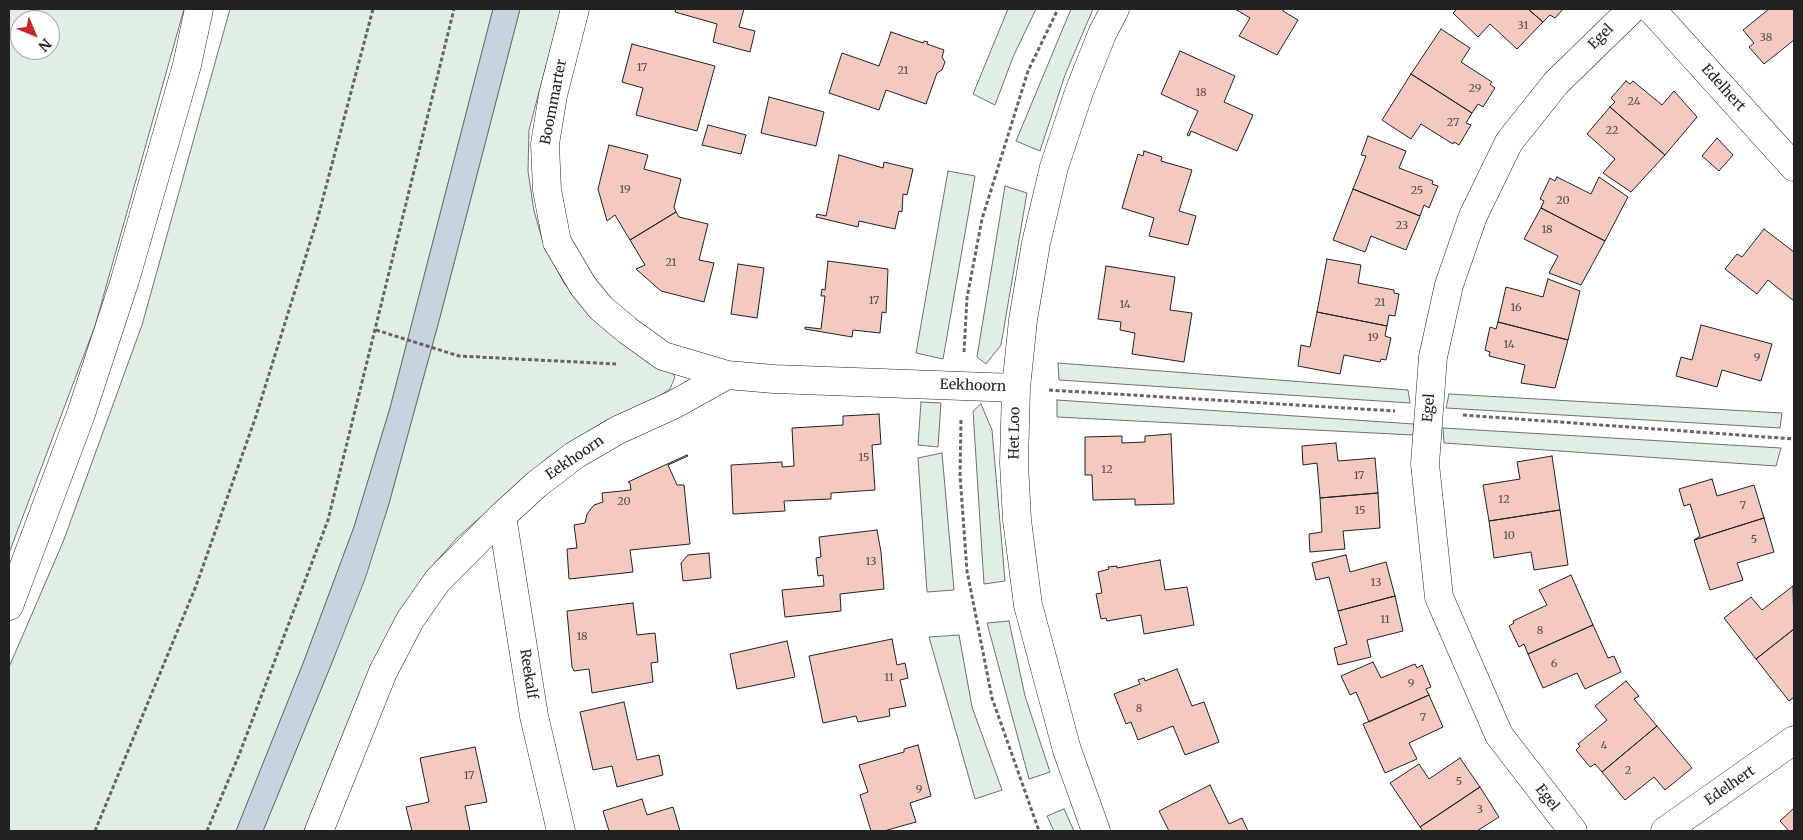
<!DOCTYPE html>
<html>
<head>
<meta charset="utf-8">
<style>
	body { margin:0 }
	#map { position:relative; width:1803px; height:840px; overflow:hidden; background:#fff; font-family:Merriweather,serif }
	canvas { display:block }
	.frame { position:absolute; inset:0; border:10px solid #222; pointer-events:none }
	.north { position:absolute; left:10px; top:10px; width:50px; height:50px; box-sizing:border-box; background:#fff; border:1px solid #a7a7a7; border-radius:50%; rotate:135deg; font-size:14px; font-weight:700; line-height:20px; text-align:center; color:#222 }
	.north::after { content:''; display:block; margin:auto; width:18px; height:22px; background:#c62828; clip-path:polygon(50% 0,100% 100%,50% 72%,0 100%) }
</style>
</head>
<body>
<div id="map">
<canvas width="1803" height="840"></canvas>
<div class="frame"></div>
<div class="north">N</div>
</div>
<script>
const c = document.querySelector('canvas').getContext('2d');
c.lineJoin = 'round';
function fill(path, color) { c.fillStyle = color; c.fill(path, 'evenodd'); }
const toPath = rows => new Path2D(rows.map(r => 'M' + r).join(''));
function trace(path, color, width, dash) { c.strokeStyle = color; c.lineWidth = width; c.lineCap = dash ? 'butt' : 'round'; c.setLineDash(dash || []); c.stroke(path); }
function write(font, color, halo, rows, align = 'center') {
  c.font = font + ' Merriweather,serif'; c.lineWidth = 4; c.setLineDash([]); c.textBaseline = 'middle'; c.strokeStyle = halo; c.fillStyle = color; for (const [text, x, y, turn = 0] of rows) {
    c.save(); c.translate(x, y); c.rotate((+turn || 0) * Math.PI / 180); c.textAlign = isNaN(turn) ? turn : align; if (halo) c.strokeText(text, 0, 0); c.fillText(text, 0, 0); c.restore();
  }
}
const green = toPath([
	[9,9,184,9,95,326,9,553,9,9],
	[20,20,50,20,50,50,20,50,20,20],
	[230,9,493,9,390,408,354,527,304,661,236,831,9,831,9,667,63,542,142,325,230,9],
	[520,9,561,9,529,130,528,171,534,211,543,242,564,283,593,317,671,371,675,377,670,389,658,397,605,421,547,458,457,538,426,573,398,616,359,694,304,831,263,831,333,660,388,507,440,317,520,9],
	[1008,9,1036,9,1013,57,995,105,973,94,1008,9],
	[1071,9,1093,9,1065,75,1040,151,1016,141,1071,9],
	[948,171,975,176,943,359,916,353,948,171],
	[1005,186,1027,193,1001,345,986,364,977,357,1005,186],
	[1058,363,1408,390,1410,403,1059,380,1058,363],
	[1449,394,1782,413,1780,428,1446,408,1449,394],
	[1057,400,1414,424,1413,435,1057,417,1057,400],
	[921,402,941,403,938,447,918,445,921,402],
	[981,404,992,430,1005,581,984,584,973,411,981,404],
	[1443,428,1781,448,1776,466,1444,443,1443,428],
	[942,453,954,590,927,592,918,458,942,453],
	[1009,621,1025,696,1050,772,1029,779,987,623,1009,621],
	[959,635,972,707,1002,790,975,799,929,637,959,635],
	[1064,809,1074,831,1054,831,1047,816,1064,809]
]);
const water = toPath([
	[493,9,520,9,440,317,388,507,365,579,333,660,263,831,236,831,304,661,354,527,390,408,493,9]
]);
const building = toPath([
	[676,9,744,9,739,27,755,31,750,52,713,42,717,24,675,12,676,9],
	[1235,9,1284,9,1283,11,1298,20,1277,55,1239,36,1250,18,1235,9],
	[1457,9,1528,9,1543,22,1517,49,1490,24,1478,37,1453,13,1457,9],
	[1528,9,1563,9,1555,18,1550,15,1543,22,1528,9],
	[1769,9,1794,9,1794,40,1764,64,1749,47,1754,43,1743,30,1769,9],
	[1441,29,1470,48,1461,62,1492,82,1490,84,1495,88,1483,107,1478,104,1472,113,1411,74,1441,29],
	[891,32,923,43,924,41,928,42,927,44,944,50,942,57,945,62,942,70,937,73,926,104,886,90,879,110,829,93,842,53,879,66,891,32],
	[632,44,715,66,697,131,636,115,643,88,622,82,632,44],
	[1180,51,1235,76,1224,102,1253,115,1237,151,1191,131,1189,136,1187,135,1198,111,1161,94,1180,51],
	[1411,74,1472,113,1466,123,1471,125,1459,145,1454,142,1453,144,1421,124,1411,139,1382,120,1411,74],
	[1626,81,1630,84,1633,81,1662,105,1674,91,1697,117,1665,155,1610,107,1615,102,1611,98,1626,81],
	[769,97,824,112,816,146,761,133,769,97],
	[1610,107,1665,155,1631,192,1603,173,1615,159,1587,134,1610,107],
	[708,125,746,135,741,154,702,145,708,125],
	[1368,136,1406,151,1399,168,1433,181,1432,184,1438,186,1429,208,1424,205,1420,216,1353,189,1366,156,1361,155,1368,136],
	[1717,138,1733,155,1719,171,1702,156,1717,138],
	[609,145,648,155,644,169,681,179,674,207,676,212,630,240,615,215,607,221,598,189,609,145],
	[1144,151,1162,157,1161,161,1192,170,1179,211,1196,216,1188,245,1149,236,1154,218,1122,208,1138,154,1143,156,1144,151],
	[839,155,883,168,884,162,913,169,907,195,903,194,902,212,899,211,895,229,859,221,858,227,816,217,817,214,826,216,839,155],
	[1557,177,1591,194,1599,177,1628,197,1605,241,1541,208,1544,201,1540,199,1550,178,1555,181,1557,177],
	[1353,189,1420,216,1406,250,1371,236,1365,252,1333,240,1353,189],
	[1541,208,1605,241,1581,285,1549,273,1558,256,1524,239,1541,208],
	[676,212,679,217,708,224,699,260,714,263,704,302,661,291,636,269,645,265,630,240,676,212],
	[1764,229,1794,252,1794,301,1768,280,1757,294,1725,269,1737,254,1742,257,1764,229],
	[1327,259,1361,265,1358,283,1394,290,1394,293,1399,294,1395,316,1389,315,1387,326,1317,312,1327,259],
	[828,261,888,269,886,313,882,312,880,333,853,330,852,337,805,329,805,327,821,329,825,296,821,296,822,289,825,290,828,261],
	[738,264,764,268,757,318,731,314,738,264],
	[1106,266,1175,277,1170,310,1192,313,1184,362,1132,354,1135,333,1120,330,1121,322,1098,319,1106,266],
	[1548,279,1580,291,1568,340,1498,322,1506,287,1543,297,1548,279],
	[1317,312,1387,326,1385,336,1391,338,1386,360,1381,359,1380,362,1344,355,1340,374,1298,366,1301,345,1310,347,1317,312],
	[1498,322,1568,340,1555,388,1521,383,1525,365,1489,356,1490,352,1485,350,1490,327,1496,329,1498,322],
	[1701,325,1772,344,1761,381,1722,370,1717,387,1676,376,1681,357,1692,360,1701,325],
	[879,414,881,444,872,445,875,490,831,493,831,499,784,501,785,511,733,514,731,465,782,462,782,467,794,466,792,428,843,425,843,416,879,414],
	[1171,434,1174,504,1135,505,1135,499,1093,500,1092,475,1085,475,1085,437,1122,436,1122,443,1145,442,1145,436,1171,434],
	[1336,443,1338,461,1375,458,1378,493,1320,498,1317,463,1303,465,1302,446,1336,443],
	[687,455,688,456,668,465,677,485,684,485,690,544,630,550,633,572,569,579,567,549,577,548,574,525,585,523,587,514,594,505,603,502,602,493,631,490,630,483,628,482,687,455],
	[1552,456,1560,510,1489,521,1483,485,1520,479,1517,462,1552,456],
	[1712,479,1717,496,1754,485,1764,518,1694,540,1700,536,1690,504,1684,506,1679,489,1712,479],
	[1378,493,1380,528,1343,531,1345,549,1310,552,1309,534,1322,532,1320,498,1378,493],
	[1560,510,1568,565,1534,570,1531,552,1494,558,1489,521,1560,510],
	[1764,518,1774,552,1737,563,1743,580,1710,590,1694,540,1764,518],
	[877,530,881,552,884,589,840,594,841,611,785,617,782,590,824,586,823,575,818,576,816,558,821,557,819,537,877,530],
	[709,553,711,578,683,581,681,563,688,555,709,553],
	[1346,555,1350,572,1386,562,1395,596,1338,611,1329,577,1316,580,1312,563,1346,555],
	[1160,560,1165,590,1187,587,1194,625,1144,634,1141,615,1107,621,1106,618,1101,619,1096,594,1102,593,1098,572,1109,569,1108,567,1117,566,1117,568,1160,560],
	[1571,575,1593,625,1528,654,1524,644,1519,647,1509,626,1514,623,1513,621,1547,605,1539,590,1571,575],
	[1793,586,1794,629,1756,659,1724,618,1751,597,1762,610,1793,586],
	[1395,596,1403,631,1367,640,1371,657,1338,665,1334,648,1347,644,1338,611,1395,596],
	[633,603,637,635,655,633,658,662,651,663,653,682,592,693,589,669,574,671,572,667,567,611,633,603],
	[1593,625,1608,658,1614,656,1621,672,1585,689,1577,673,1543,688,1528,654,1593,625],
	[1794,629,1794,697,1789,701,1756,659,1794,629],
	[892,639,897,665,905,663,908,678,900,680,906,706,889,709,890,716,858,722,856,716,823,723,809,656,892,639],
	[787,641,795,677,737,689,730,654,787,641],
	[1373,662,1381,678,1415,664,1417,668,1422,665,1431,687,1426,689,1429,695,1369,722,1356,692,1350,695,1341,676,1373,662],
	[1177,669,1192,706,1204,702,1219,742,1185,755,1173,726,1138,740,1131,722,1126,724,1114,694,1140,684,1138,680,1144,678,1145,681,1177,669],
	[1626,681,1639,696,1634,699,1657,726,1602,772,1595,764,1590,767,1576,750,1580,746,1578,744,1607,720,1595,706,1626,681],
	[1429,695,1443,727,1409,743,1417,759,1385,773,1363,724,1429,695],
	[624,702,637,760,659,755,663,775,617,787,612,766,593,770,580,712,624,702],
	[1657,726,1692,768,1665,790,1654,777,1625,800,1602,772,1657,726],
	[918,745,931,796,910,803,916,822,884,831,871,831,860,795,868,792,859,765,904,752,904,749,918,745],
	[475,747,487,802,465,806,470,831,412,831,406,807,429,802,420,758,475,747],
	[1460,758,1480,787,1420,827,1390,783,1419,764,1429,779,1460,758],
	[1210,785,1229,824,1242,818,1248,831,1169,831,1159,811,1210,785],
	[1480,787,1499,817,1477,831,1423,831,1420,827,1480,787],
	[642,799,647,815,673,807,680,831,609,831,603,811,642,799],
	[1794,808,1794,831,1789,831,1780,821,1794,808]
]);
const path = toPath([
	[376,330,459,356,616,364],
	[964,352,967,298,982,219,1028,71,1058,9],
	[1049,390,1395,411],
	[1463,415,1794,439],
	[961,420,960,475,967,571,992,698,1039,831],
	[95,831,196,586,256,416,318,217,373,9],
	[207,831,239,755,328,520,454,9]
]);
const street = toPath([
	[575,9,553,95,545,144,547,190,557,242,583,286,601,308,627,330,663,356,727,375],
	[1651,9,1794,167],
	[502,516,534,716,561,831],
	[319,831,383,672,410,620,438,580,502,516,537,484,575,455,618,430,673,405,727,375,774,379,1016,388],
	[1096,831,1067,750,1028,605,1017,520,1014,463,1016,388,1023,320,1036,243,1054,167,1079,92,1102,34,1115,9],
	[1573,831,1499,735,1439,597,1425,464,1433,357,1449,285,1473,216,1509,142,1556,83,1632,9],
	[1665,831,1794,740]
]);
const highway = toPath([
	[9,606,81,414,125,280,187,65,199,9]
]);
const numberNames = [
	["31",1523,26],
	["38",1766,38],
	["17",642,68],
	["21",903,71],
	["29",1475,89],
	["18",1201,93],
	["24",1634,102],
	["27",1453,123],
	["22",1612,131],
	["19",625,190],
	["25",1417,191],
	["20",1563,201],
	["23",1402,226],
	["18",1547,230],
	["21",671,263],
	["17",874,301],
	["21",1380,303],
	["14",1125,305],
	["16",1516,308],
	["19",1373,338],
	["14",1509,345],
	["9",1757,358],
	["15",864,458],
	["12",1107,470],
	["17",1359,476],
	["12",1504,500],
	["20",624,502],
	["7",1743,506],
	["15",1360,511],
	["10",1509,536],
	["5",1754,540],
	["13",871,562],
	["13",1376,583],
	["11",1385,620],
	["8",1540,631],
	["18",582,637],
	["6",1554,664],
	["11",889,678],
	["9",1411,684],
	["8",1139,709],
	["7",1423,718],
	["4",1604,746],
	["2",1628,771],
	["17",469,776],
	["5",1459,782],
	["9",919,790],
	["3",1480,810]
];
const streetNames = [
	["Egel",1601,37,-45],
	["Edelhert",1723,88,48],
	["Boommarter",554,102,-79],
	["Eekhoorn",973,386,2],
	["Egel",1429,408,-86],
	["Het Loo",1015,433,-89],
	["Eekhoorn",575,458,-34],
	["Reekalf",528,674,81],
	["Edelhert",1730,786,-35],
	["Egel",1547,798,52]
];
fill(green, '#e0efe3');
trace(green, '#6f6f6f', 1);
fill(water, '#c7d3dd');
trace(water, '#6f6f6f', 1);
fill(building, '#f3c9c0');
trace(building, '#222', 1);
trace(street, '#222', 29);
trace(highway, '#222', 29);
trace(path, '#646464', 3, [4, 2.5]);
trace(street, '#fff', 28);
trace(highway, '#fff', 28);
write('11px', '#564c4a', null, numberNames);
write('14px', '#222', '#fff', streetNames);
</script>
</body>
</html>
